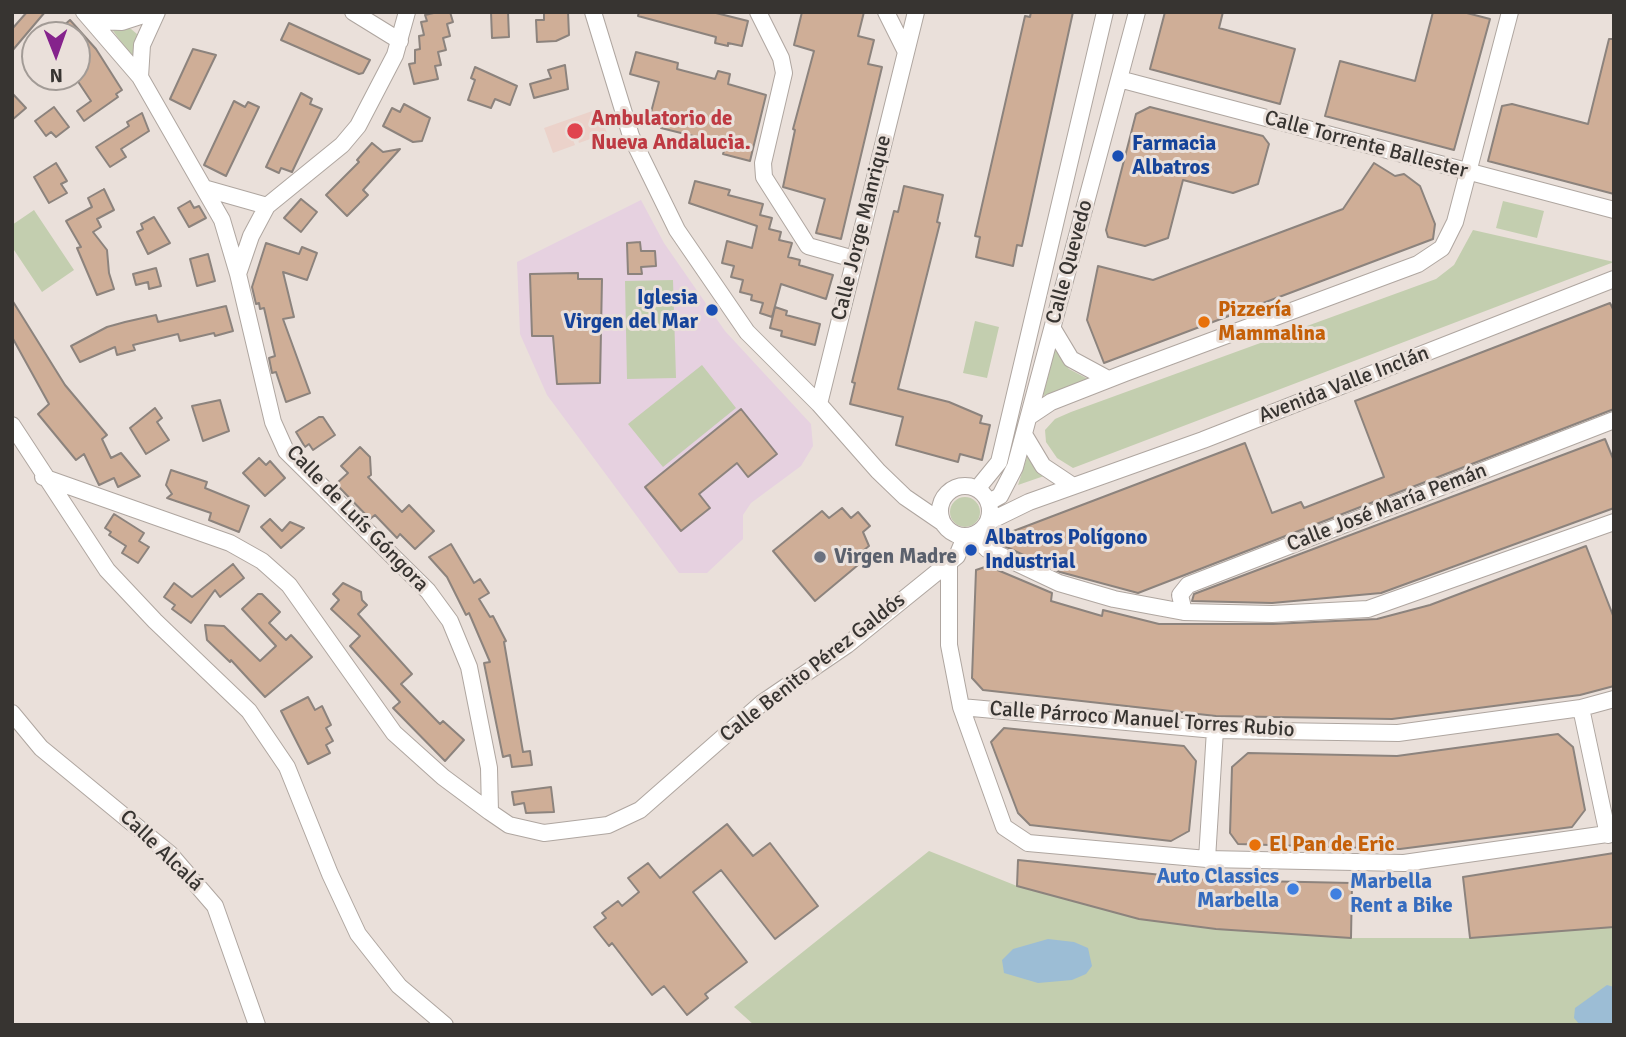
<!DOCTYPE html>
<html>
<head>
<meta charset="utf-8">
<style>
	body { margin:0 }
	#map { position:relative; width:1626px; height:1037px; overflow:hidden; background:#eae0da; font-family:Signika,sans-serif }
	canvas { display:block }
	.frame { position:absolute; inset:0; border:14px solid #373431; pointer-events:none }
	.north { position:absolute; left:21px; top:21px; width:70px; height:70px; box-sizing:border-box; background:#eae0da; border:2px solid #a29b96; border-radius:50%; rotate:179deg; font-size:19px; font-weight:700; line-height:28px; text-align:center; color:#373431 }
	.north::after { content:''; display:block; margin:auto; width:24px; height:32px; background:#85238c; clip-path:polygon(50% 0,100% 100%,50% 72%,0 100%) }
</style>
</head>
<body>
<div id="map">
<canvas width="1626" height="1037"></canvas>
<div class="frame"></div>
<div class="north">N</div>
</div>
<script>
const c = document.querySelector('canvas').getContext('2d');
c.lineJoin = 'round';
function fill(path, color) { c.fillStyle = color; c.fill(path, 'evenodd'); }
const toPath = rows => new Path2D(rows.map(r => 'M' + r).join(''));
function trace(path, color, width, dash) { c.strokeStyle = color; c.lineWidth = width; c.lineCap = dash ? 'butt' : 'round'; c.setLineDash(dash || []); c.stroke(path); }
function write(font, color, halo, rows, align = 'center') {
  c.font = font + ' Signika,sans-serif'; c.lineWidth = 6; c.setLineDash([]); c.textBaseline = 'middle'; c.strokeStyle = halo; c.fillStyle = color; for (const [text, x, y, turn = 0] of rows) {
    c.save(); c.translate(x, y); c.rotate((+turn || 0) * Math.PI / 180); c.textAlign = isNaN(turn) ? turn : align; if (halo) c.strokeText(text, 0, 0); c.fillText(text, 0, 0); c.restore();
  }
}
const education = toPath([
	[641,200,664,243,725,331,811,424,813,446,801,466,751,503,743,515,743,539,707,573,679,573,547,395,520,334,517,262]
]);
const medical = toPath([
	[598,109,607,133,579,143,576,133,571,135,575,145,553,153,544,128]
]);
const green = toPath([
	[111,28,131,29,137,34,135,61],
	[1503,201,1544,211,1537,238,1496,228],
	[34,210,74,270,42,292,12,247,12,225],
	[1473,230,1614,262,1073,468,1057,458,1046,442,1045,430,1055,419,1071,412,1436,279,1454,265],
	[673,280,676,378,627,379,625,281],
	[975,321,999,327,987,378,963,373],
	[1055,349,1069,369,1088,379,1043,396],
	[702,365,736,408,663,467,628,424],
	[1028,454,1044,476,1018,485],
	'950 512a15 15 0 1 1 30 0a15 15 0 1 1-30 0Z',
	[929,851,1017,886,1139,919,1216,929,1351,938,1470,938,1614,927,1614,1025,754,1025,734,1007]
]);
const water = toPath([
	[1048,939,1074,942,1088,948,1092,966,1086,974,1072,980,1038,983,1004,973,1002,960,1013,949],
	[1607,985,1614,987,1614,1025,1580,1025,1574,1018,1575,1008]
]);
const building = toPath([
	[27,12,45,12,12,51,12,29,27,12],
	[438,12,450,12,453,22,447,24,450,36,443,38,446,50,438,52,441,65,435,66,438,79,414,84,409,64,415,63,415,50,420,49,419,36,424,35,421,22,427,21,425,15,438,12],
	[491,12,508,12,509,37,492,38,491,12],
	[568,12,569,35,556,41,537,42,536,20,544,20,544,13,568,12],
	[639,12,712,12,748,21,742,46,728,43,728,46,715,43,716,37,638,16,639,12],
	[802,12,864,12,858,36,874,40,868,64,882,67,841,239,816,233,825,199,783,187,795,130,793,129,814,51,794,45,802,12],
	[1031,12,1073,12,1022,246,1017,245,1013,266,976,257,980,237,975,236,1025,16,1030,17,1031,12],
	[1165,12,1223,12,1219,28,1295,49,1280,104,1150,69,1165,12],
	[1433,12,1463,12,1490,19,1454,150,1325,116,1340,61,1415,81,1433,12],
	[70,20,96,49,122,90,116,94,118,97,84,121,77,111,91,101,77,80,77,35,53,35,70,20],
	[289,23,370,60,363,73,359,74,281,40,289,23],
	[1609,39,1614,39,1614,194,1488,161,1502,106,1512,104,1588,124,1609,39],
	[193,49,216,55,190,109,170,99,193,49],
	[636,52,678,63,677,69,715,79,718,71,730,74,728,84,766,95,750,161,723,154,724,151,712,145,713,141,661,128,663,123,649,120,659,82,630,74,636,52],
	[565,65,568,89,534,98,530,84,551,78,548,70,565,65],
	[475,67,517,86,510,105,495,99,491,108,468,100,475,80,471,78,475,67],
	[12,93,26,108,12,120,12,93],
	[301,93,312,99,310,104,322,109,292,172,281,168,279,173,266,167,301,93],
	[234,101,245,107,248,102,259,107,226,176,204,165,234,101],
	[404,104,430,118,422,141,413,142,383,126,392,108,400,112,404,104],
	[54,107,69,127,56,137,51,132,46,136,35,121,54,107],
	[1150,107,1263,136,1269,144,1258,184,1233,193,1183,180,1168,238,1145,246,1108,237,1106,230,1136,114,1150,107],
	[142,113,149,131,121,149,126,157,110,167,96,147,129,126,127,122,142,113],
	[372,143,383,152,400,149,363,190,368,195,347,216,326,195,359,162,357,160,372,143],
	[56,163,67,181,61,184,67,193,49,203,34,177,56,163],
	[1374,163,1395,176,1404,174,1420,186,1435,224,1433,239,1104,363,1087,320,1098,266,1153,280,1343,209,1374,163],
	[695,181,730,190,728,195,763,204,760,215,772,218,769,229,781,232,779,240,792,243,788,257,800,260,799,265,833,275,826,299,781,284,772,317,760,313,763,303,751,300,752,295,740,292,743,280,731,277,734,266,722,263,727,241,752,248,757,226,689,203,695,181],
	[904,186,943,195,937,222,940,223,898,389,949,402,982,416,980,423,990,425,982,460,960,454,958,462,896,445,903,417,850,404,855,383,852,382,894,211,898,212,904,186],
	[104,189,114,210,97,219,101,227,93,232,107,250,109,273,114,289,97,295,77,248,81,247,66,221,92,207,88,198,104,189],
	[301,199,317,212,301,232,284,218,301,199],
	[190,201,194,208,199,206,206,218,189,227,178,208,190,201],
	[154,217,170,243,148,254,137,232,143,229,141,224,154,217],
	[640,242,641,251,655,251,656,266,641,267,642,274,628,274,627,243,640,242],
	[266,243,299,254,302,247,317,253,307,280,283,272,294,317,283,319,310,393,286,402,276,372,272,373,269,358,275,356,264,308,260,309,259,303,256,304,252,287,266,243],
	[208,254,215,281,197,286,190,259,208,254],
	[156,268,161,286,149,289,148,282,136,285,133,274,156,268],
	[578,273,578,279,602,279,600,383,557,384,553,336,532,336,530,274,578,273],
	[12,300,65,385,107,435,102,439,111,458,121,453,140,476,118,487,114,478,99,485,84,454,76,460,38,414,49,404,12,337,12,300],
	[1610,303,1614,311,1614,409,1138,593,1060,572,1002,545,1003,535,1245,443,1272,513,1301,502,1304,508,1384,477,1355,401,1610,303],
	[226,306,233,331,215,336,214,333,180,341,178,334,133,345,135,350,117,355,115,347,80,362,71,346,107,327,125,322,156,315,158,322,226,306],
	[775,307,787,311,786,315,820,324,815,345,781,336,782,331,770,328,775,307],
	[220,400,229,431,203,441,192,406,220,400],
	[155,408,162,418,157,422,169,440,146,454,130,428,155,408],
	[741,409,777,454,748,477,737,463,699,494,710,508,681,531,645,487,741,409],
	[319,417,323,417,335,435,313,450,309,444,305,447,296,432,319,417],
	[1605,439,1614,461,1614,508,1381,593,1272,603,1192,601,1194,594,1605,439],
	[360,447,370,457,371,475,368,477,402,512,409,505,434,531,415,549,400,534,397,538,375,515,370,519,336,484,348,473,341,466,360,447],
	[259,458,266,465,270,461,285,478,265,496,243,473,259,458],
	[171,470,207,482,205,488,249,506,239,532,209,520,211,513,167,498,172,494,166,485,171,470],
	[842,508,851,518,858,512,870,526,863,532,869,546,859,554,864,560,815,601,773,551,822,511,829,518,842,508],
	[114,514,144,533,139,541,149,547,138,563,122,553,126,546,109,535,111,532,105,528,114,514],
	[270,519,282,531,290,522,304,528,281,548,261,527,270,519],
	[451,544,474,583,480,579,489,593,479,599,490,617,493,616,506,641,504,642,523,752,530,751,532,765,512,767,510,755,503,757,484,663,490,662,469,613,466,615,447,577,429,557,451,544],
	[1586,546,1614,618,1614,686,1580,695,1392,719,1216,716,983,690,972,678,976,570,988,566,1052,593,1051,601,1102,616,1103,610,1159,624,1273,624,1377,619,1430,605,1586,546],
	[233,564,244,578,220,597,215,590,191,623,172,609,175,605,164,597,174,583,192,597,233,564],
	[343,583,361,592,362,600,367,605,358,614,412,674,401,684,440,724,443,721,464,740,445,761,393,708,400,702,350,646,360,636,331,609,339,600,333,594,343,583],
	[258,594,262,594,280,612,269,623,286,640,291,635,312,657,265,697,231,660,230,662,207,640,205,625,224,626,260,661,276,646,242,609,258,594],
	[308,697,315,710,322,706,331,725,326,728,333,741,326,745,330,753,308,764,281,711,308,697],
	[1004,728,1184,746,1196,761,1189,831,1171,841,1030,825,1018,813,991,742,1004,728],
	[1558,734,1573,747,1585,810,1572,827,1400,849,1238,844,1230,833,1232,767,1248,753,1397,756,1558,734],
	[551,787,554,812,526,813,524,803,514,805,512,792,551,787],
	[727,824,753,856,770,843,818,906,775,939,721,870,693,892,747,962,705,994,708,998,687,1015,664,986,652,995,612,943,609,946,594,927,606,918,602,913,618,901,622,906,639,892,628,878,648,863,660,878,727,824],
	[1614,853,1614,927,1470,938,1463,877,1614,853],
	[1018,860,1210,880,1352,883,1351,938,1216,929,1139,919,1017,886,1018,860]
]);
const minor = toPath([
	[84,12,140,77,222,220,238,274,273,422,286,451,428,591,450,621,469,667,489,768,490,812],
	[353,12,400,41],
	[593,12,631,136,677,230,747,332,819,404,878,471,905,497,943,523],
	[758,12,781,58,784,73,763,163,764,177,808,246,854,259],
	[886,12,906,52],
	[95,21,122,22,153,12],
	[140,77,142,45,157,12],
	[1119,79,1614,210],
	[207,189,267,206],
	[238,274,251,236,267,206,342,145,358,126,395,55,407,12],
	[1053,329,1071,359,1108,379],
	[819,404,916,12],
	[1030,416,1051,402,1125,373,1418,264,1442,248,1455,222,1510,12],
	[12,425,107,570,155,621,249,711,287,767,330,874,358,934,399,986,445,1025],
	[1025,436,1043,466,1073,486],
	[43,477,230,543,262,561,289,585,394,733,443,777,490,812,509,825,544,833,608,825,640,810,762,703,847,645,957,556,965,537],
	'940 511a25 25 0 1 1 50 0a25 25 0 1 1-50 0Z',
	[977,489,999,462,1105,12],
	[989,502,1000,496,1015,467,1137,12],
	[988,522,1029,502,1203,440,1614,279],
	[973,535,987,549,1059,583,1114,599,1184,612,1272,614,1368,609,1614,522],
	[949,563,949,645,961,707,1004,827,1028,843,1207,859,1404,863,1614,833],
	[1184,612,1180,595,1188,585,1614,420],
	[961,707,1215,730,1398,733,1581,708,1614,699],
	[1581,708,1608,835],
	[12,713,41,748,170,854,215,906,257,1025],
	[1207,859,1215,730]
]);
const markers = [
	[575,131,9,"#e0444e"],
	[1118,156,7,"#1a4fb4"],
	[712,310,7,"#1a4fb4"],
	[1204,322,7,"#e8710a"],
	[971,550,7,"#1a4fb4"],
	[820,557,7,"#6b7280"],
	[1255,845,7,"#e8710a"],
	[1293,889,7,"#3f7fe0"],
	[1336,894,7,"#3f7fe0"]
];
const healthNames = [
	["Ambulatorio de",591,119],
	["Nueva Andalucia.",591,143]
];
const transitNames = [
	["Farmacia",1132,144],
	["Albatros",1132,168],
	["Iglesia",698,298,"right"],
	["Virgen del Mar",698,322,"right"],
	["Albatros Polígono",985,538],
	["Industrial",985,562]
];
const streetNames = [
	["Calle Torrente Ballester",1366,145,15],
	["Calle Jorge Manrique",862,228,-76],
	["Calle Quevedo",1070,262,-75],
	["Avenida Valle Inclán",1344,385,-21],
	["Calle José María Pemán",1387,508,-21],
	["Calle de Luís Góngora",357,519,46],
	["Calle Benito Pérez Galdós",813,668,-38],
	["Calle Párroco Manuel Torres Rubio",1142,720,4],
	["Calle Alcalá",161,851,44]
];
const foodNames = [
	["Pizzería",1218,310],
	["Mammalina",1218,334],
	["El Pan de Eric",1269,845]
];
const worshipNames = [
	["Virgen Madre",834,557]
];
const shopNames = [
	["Auto Classics",1279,877],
	["Marbella",1279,901],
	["Marbella",1350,882,"left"],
	["Rent a Bike",1350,906,"left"]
];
fill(education, '#e6d1e0');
fill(medical, '#ebd2ca');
fill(green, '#c3ceaf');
fill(water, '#9cbdd5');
fill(building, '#cfae97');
trace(building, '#8c837d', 2);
trace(minor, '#afa6a0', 18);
trace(minor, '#fff', 16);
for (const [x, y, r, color] of markers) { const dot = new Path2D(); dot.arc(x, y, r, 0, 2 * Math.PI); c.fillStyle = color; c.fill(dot); trace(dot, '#eae0da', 2.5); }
write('bold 21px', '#be3a42', '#eae0da', healthNames, 'left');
write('bold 21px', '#164399', '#eae0da', transitNames, 'left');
write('21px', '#373431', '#eae0da', streetNames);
write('bold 21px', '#c56008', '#eae0da', foodNames, 'left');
write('bold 21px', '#5b616d', '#eae0da', worshipNames, 'left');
write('bold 21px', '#366cbe', '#eae0da', shopNames, 'right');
</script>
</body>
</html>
